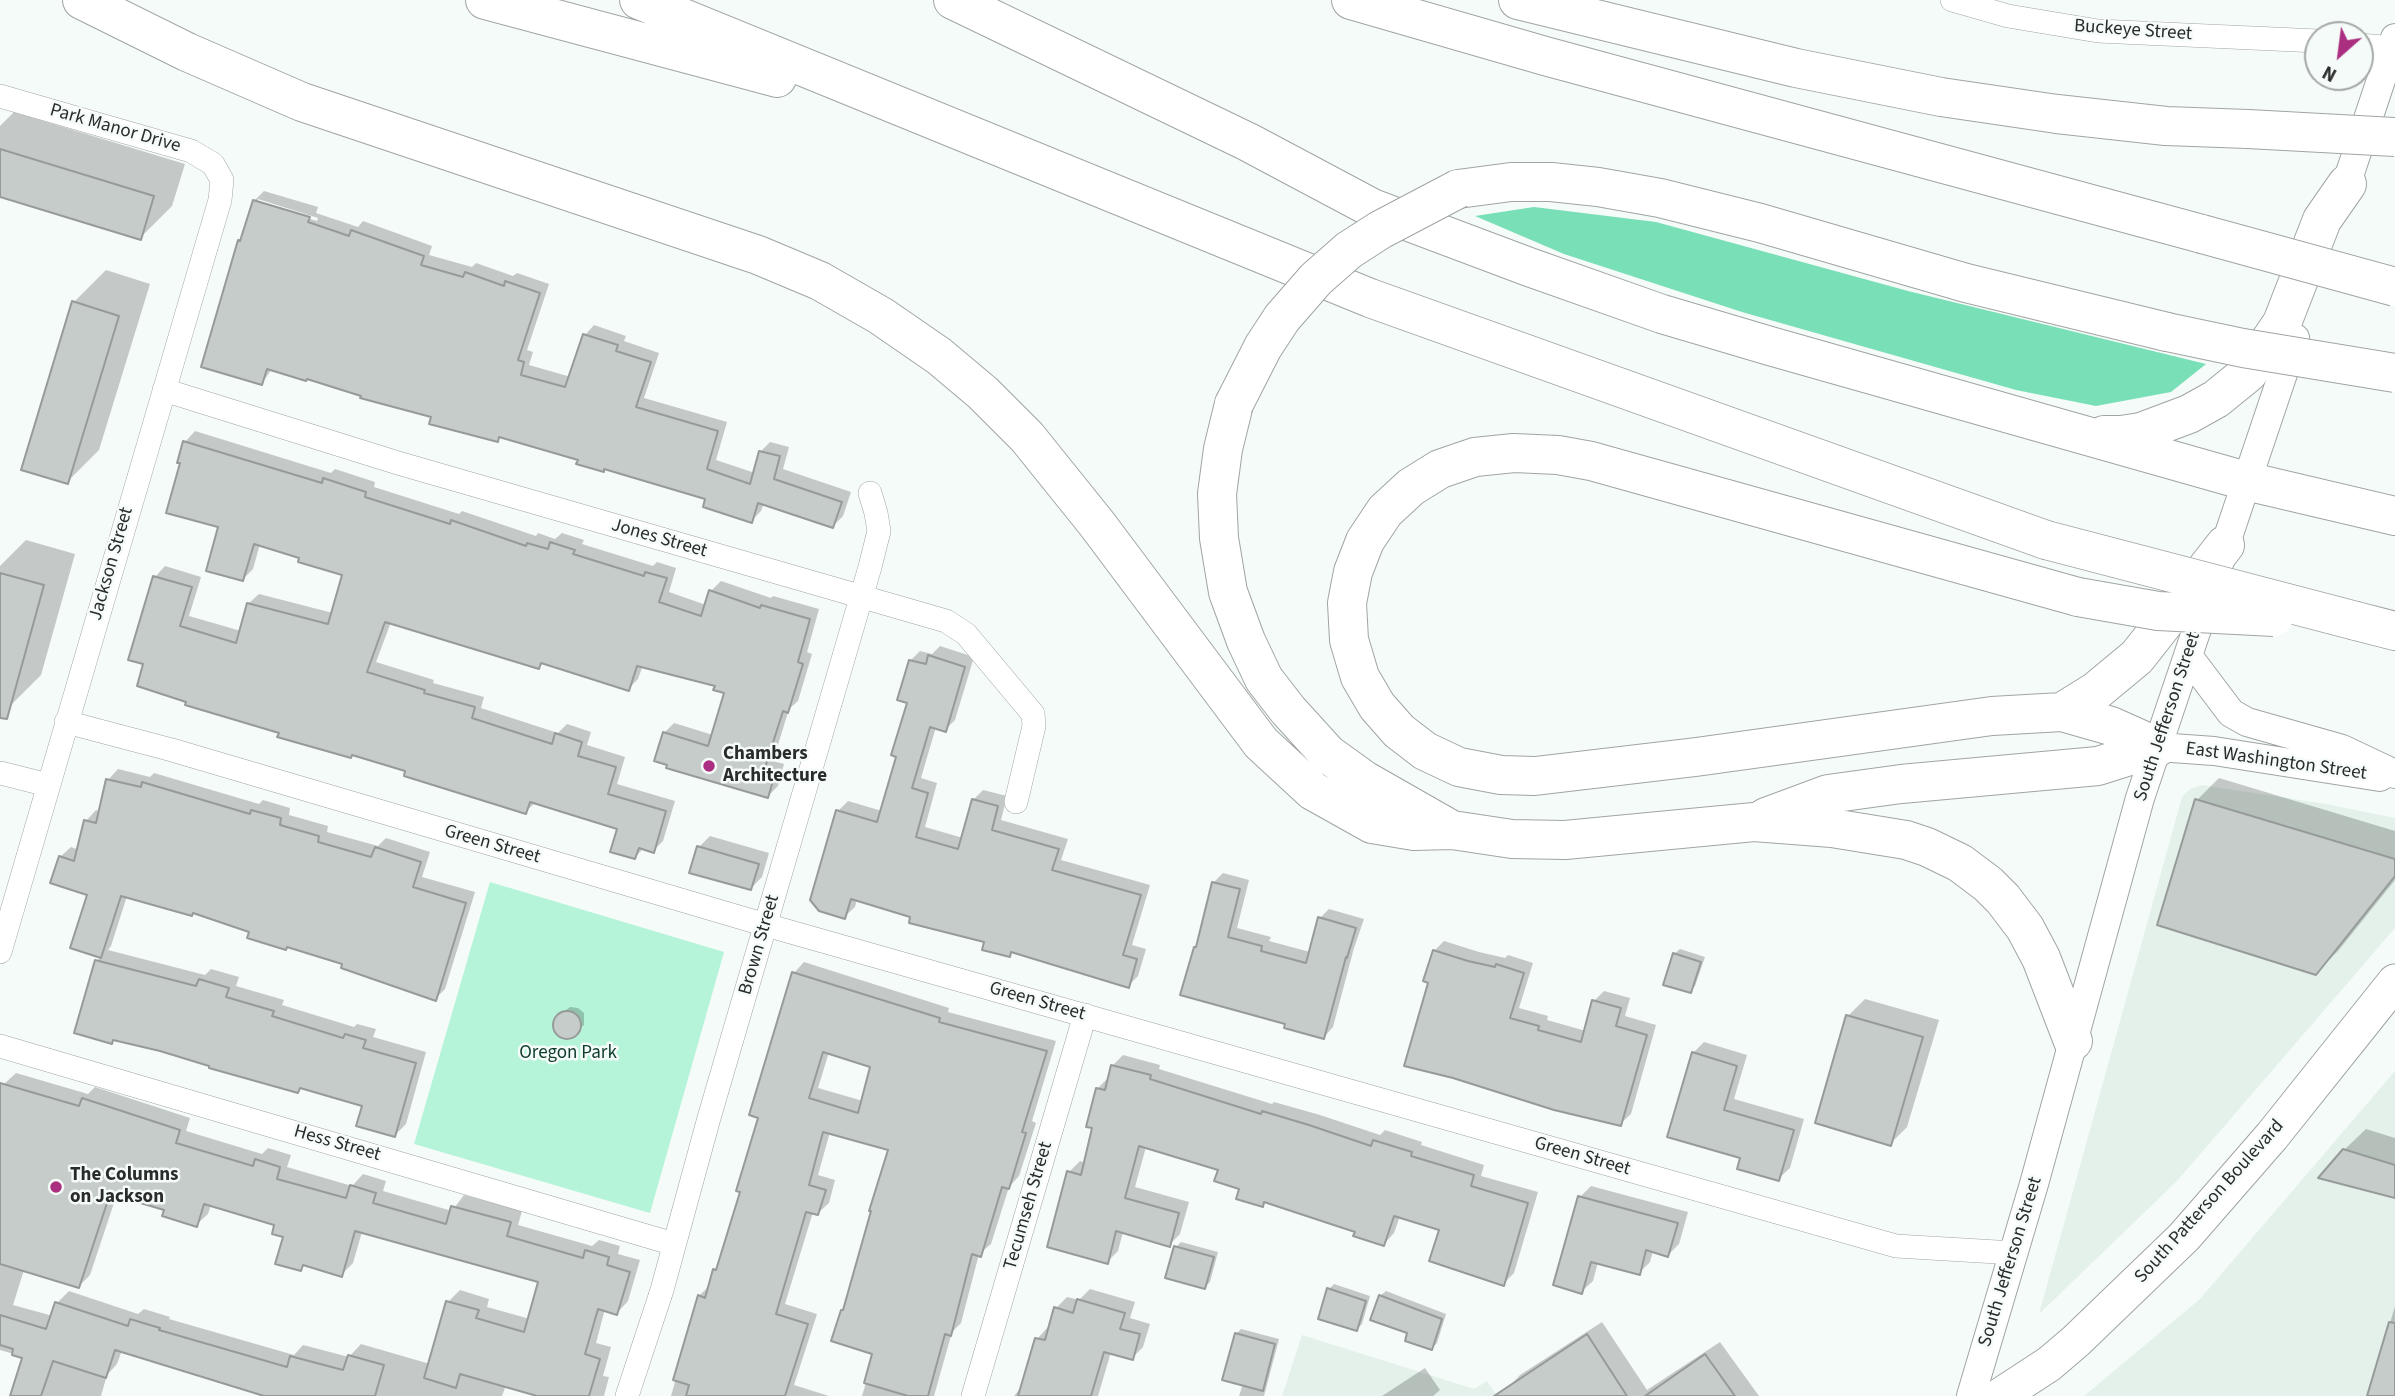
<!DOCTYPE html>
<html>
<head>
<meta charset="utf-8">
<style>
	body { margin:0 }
	#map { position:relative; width:2395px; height:1396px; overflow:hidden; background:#f5fbf8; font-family:"Source Sans 3",sans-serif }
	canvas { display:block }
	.north { position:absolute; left:2304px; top:21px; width:70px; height:70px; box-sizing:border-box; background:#f5fbf8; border:2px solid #a4a8a6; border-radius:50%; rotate:208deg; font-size:19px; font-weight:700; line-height:28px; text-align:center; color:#2a2c2b }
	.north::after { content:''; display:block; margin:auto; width:24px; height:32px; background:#ab2f80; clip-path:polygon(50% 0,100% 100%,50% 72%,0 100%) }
</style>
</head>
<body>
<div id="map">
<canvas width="2395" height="1396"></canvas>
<div class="north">N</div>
</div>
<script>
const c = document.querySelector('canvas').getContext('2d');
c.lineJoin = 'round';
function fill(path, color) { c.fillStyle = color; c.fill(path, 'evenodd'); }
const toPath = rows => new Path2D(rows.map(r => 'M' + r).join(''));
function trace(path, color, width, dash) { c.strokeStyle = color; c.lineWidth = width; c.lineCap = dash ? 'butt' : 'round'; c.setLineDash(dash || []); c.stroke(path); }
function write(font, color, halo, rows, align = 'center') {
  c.font = font + ' "Source Sans 3",sans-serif'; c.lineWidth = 5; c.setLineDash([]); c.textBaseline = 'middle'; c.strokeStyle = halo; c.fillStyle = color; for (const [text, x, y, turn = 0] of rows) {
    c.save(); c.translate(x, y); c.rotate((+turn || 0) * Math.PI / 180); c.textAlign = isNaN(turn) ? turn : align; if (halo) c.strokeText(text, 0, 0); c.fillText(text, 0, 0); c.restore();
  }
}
const built = toPath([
	[2202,785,2326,804,2395,818,2395,928,2177,1181,2039,1314,2182,797,2190,789],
	[2395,1071,2395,1396,2084,1396,2200,1299],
	[1302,1335,1474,1389,1487,1381,1497,1396,1282,1396]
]);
const green = toPath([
	[490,882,724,952,650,1213,414,1144]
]);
const forest = toPath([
	[1534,207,1656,222,1908,291,2206,364,2171,392,2096,406,2016,390,1742,312,1564,254,1475,216]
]);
const shadow = toPath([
	[14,112,185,164,172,206,140,238,0,195,0,126],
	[264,191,318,207,316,213,358,227,363,221,432,246,429,255,472,267,476,263,513,276,517,273,549,284,527,350,533,352,529,365,571,377,585,335,594,325,626,336,624,341,659,353,644,398,727,422,716,460,755,473,760,452,770,442,789,447,783,469,851,492,843,516,833,526,764,503,761,511,751,521,708,497,501,436,497,440,433,416,307,378,272,369,262,383,240,241,243,238,254,201],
	[258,199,318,218,317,221,258,203],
	[106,270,150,284,99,450,67,482,74,302],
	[195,431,331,473,335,469,375,482,374,487,459,514,462,511,536,536,538,533,555,539,562,533,584,540,582,544,653,566,657,562,676,568,669,592,706,605,711,591,721,581,771,598,773,596,819,609,807,652,812,654,798,701,789,709,773,761,784,764,778,786,768,796,664,733,674,723,713,735,726,692,717,684,643,665,638,679,628,689,544,662,539,667,391,622,376,662,434,680,433,683,484,697,481,708,558,733,567,724,591,732,587,745,625,757,617,784,675,801,663,841,653,851,644,848,635,857,619,828,536,802,525,812,407,770,281,732,188,700,145,663,155,577,165,566,201,577,189,616,241,631,248,604,259,594,333,613,344,574,301,557,260,544,253,569,243,579,220,526,182,462,185,442],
	[26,540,75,554,41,675,9,707,0,705,0,566],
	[940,646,974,657,955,720,945,730,936,727,921,778,937,783,925,827,963,838,973,800,983,790,1007,796,1001,820,1068,839,1061,860,1150,885,1132,945,1146,949,1138,976,1128,986,1013,951,1009,955,986,940,857,899,855,907,844,917,838,811,848,801,882,811,899,755,909,702,910,661,920,651,932,654],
	[118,769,150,777,154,773,259,804,263,800,290,808,289,815,328,826,327,832,378,846,386,838,430,852,422,877,475,892,445,989,435,999,345,963,251,931,194,912,192,914,127,896,111,946,108,950,205,975,211,969,239,977,236,986,284,1000,282,1005,354,1027,357,1024,376,1029,373,1037,426,1052,406,1124,395,1135,364,1105,303,1086,298,1091,160,1049,115,1039,112,1042,97,961,101,956,89,893,60,857,71,847,79,850,86,821,96,810,100,811,108,780],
	[2219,778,2395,831,2395,880,2338,951,2316,973,2197,800],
	[710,836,769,853,762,877,751,888,699,847],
	[1223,873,1249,880,1237,928,1271,937,1269,941,1310,952,1320,918,1329,909,1364,919,1354,948,1333,1027,1324,1037,1287,1023,1195,948,1199,944,1213,883],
	[1444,941,1479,952,1505,958,1508,955,1533,963,1519,1008,1548,1016,1547,1020,1586,1031,1594,1001,1604,991,1630,998,1625,1016,1656,1025,1631,1114,1620,1124,1430,982,1434,951],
	[1680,949,1705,957,1695,986,1690,991,1674,954],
	[804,962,949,1008,948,1012,1056,1041,1032,1121,1036,1123,1019,1176,1009,1187,991,1244,979,1254,961,1323,952,1332,934,1396,862,1396,875,1353,845,1308,890,1149,830,1132,818,1175,835,1180,829,1203,818,1213,813,1212,785,1304,817,1314,794,1385,829,1396,671,1396,699,1296,711,1284,715,1270,720,1265,742,1191,794,973],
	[829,1052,873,1066,863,1101,818,1088],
	[1865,999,1939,1020,1907,1127,1890,1144,1848,1016],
	[570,1007,578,1008,584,1013,584,1025,567,1038,560,1036,554,1025,557,1017],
	[1704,1042,1747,1055,1734,1099,1804,1119,1790,1168,1778,1179,1742,1157,1693,1053],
	[1123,1055,1160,1065,1159,1069,1272,1104,1274,1102,1320,1115,1380,1135,1385,1130,1422,1142,1421,1145,1484,1165,1481,1176,1538,1192,1514,1273,1503,1284,1441,1229,1400,1216,1394,1233,1384,1244,1357,1230,1267,1201,1262,1205,1220,1168,1146,1147,1135,1187,1189,1202,1180,1234,1169,1245,1123,1232,1118,1251,1107,1262,1069,1172,1080,1161,1086,1163,1095,1127,1097,1089,1108,1078,1112,1066],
	[16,1073,88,1094,95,1087,190,1118,186,1131,262,1154,268,1148,291,1155,287,1167,352,1186,363,1174,386,1181,383,1191,452,1211,464,1195,522,1211,518,1225,592,1246,599,1240,620,1246,618,1254,640,1260,628,1301,617,1313,605,1309,596,1343,611,1347,603,1376,609,1377,604,1396,543,1396,506,1385,502,1396,270,1396,122,1350,117,1364,107,1375,101,1396,12,1396,24,1357,0,1350,0,1098,4,1084],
	[117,1194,166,1209,196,1225,208,1214,211,1205,276,1224,285,1236,301,1269,305,1264,341,1275,353,1263,362,1232,541,1281,530,1319,487,1307,489,1299,460,1290,448,1302,430,1364,361,1344,349,1357,303,1345,294,1355,169,1319,170,1317,144,1309,138,1314,69,1291,57,1303,53,1316,13,1305,24,1270,79,1286,90,1275],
	[2366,1129,2395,1138,2395,1196,2344,1150],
	[1591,1186,1688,1212,1679,1244,1668,1255,1653,1251,1650,1262,1639,1273,1598,1262,1593,1281,1581,1292,1580,1197],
	[1181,1242,1218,1252,1210,1282,1205,1287,1176,1247],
	[1334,1284,1370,1296,1362,1324,1357,1329,1329,1289],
	[1090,1289,1135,1302,1130,1318,1150,1324,1143,1347,1132,1358,1111,1352,1098,1396,1014,1396,1023,1385,1037,1339,1048,1327,1050,1328,1056,1308,1067,1297,1079,1300],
	[1386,1291,1446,1314,1437,1343,1432,1348,1409,1332,1380,1296],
	[2395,1306,2395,1396,2369,1396],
	[1602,1322,1647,1390,1720,1342,1759,1396,1511,1396,1506,1390,1520,1375],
	[1241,1329,1279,1339,1264,1396,1239,1396,1243,1384,1236,1334],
	[1425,1368,1440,1390,1433,1396,1382,1396]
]);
const building = toPath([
	[0,149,154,196,141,240,0,197,0,149],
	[253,200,310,217,308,222,349,236,351,230,424,256,421,265,463,277,465,272,504,286,505,281,540,293,518,360,524,362,521,375,565,387,583,334,618,345,616,351,651,362,636,407,718,431,707,469,750,484,759,451,780,456,774,479,842,502,833,528,758,503,752,523,703,507,705,499,604,469,604,472,576,464,578,460,499,437,498,442,429,424,431,417,360,398,361,396,307,379,306,381,267,369,262,385,201,367,238,240,240,241,253,200],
	[72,301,119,316,68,484,21,470,72,301],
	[183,441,322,483,323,478,366,492,365,497,450,524,451,520,526,546,527,543,548,549,550,542,575,550,573,554,644,576,645,572,667,578,659,602,701,616,709,590,760,608,761,605,810,619,798,662,803,664,788,713,783,711,764,771,775,774,768,798,666,768,667,765,654,761,663,732,708,746,724,693,713,690,715,686,637,666,629,691,541,663,539,669,385,622,367,672,425,690,424,693,475,707,472,718,552,744,555,733,582,742,578,756,616,767,608,794,666,811,654,853,639,848,635,859,610,852,617,829,530,802,526,814,404,776,405,771,352,755,351,758,277,737,279,733,185,705,186,702,137,686,143,664,128,660,153,576,192,587,180,626,236,643,247,603,328,624,342,575,298,562,299,558,254,544,243,581,206,571,218,527,166,513,180,463,177,463,183,441],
	[0,573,44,585,7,719,0,718,0,573],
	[928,655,965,667,946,732,930,727,912,788,928,793,916,837,958,849,972,799,998,806,992,830,1059,849,1052,870,1141,895,1123,955,1137,959,1129,988,1011,952,1010,957,982,950,984,942,909,923,910,917,851,899,845,919,819,911,810,900,836,810,877,822,896,757,891,755,907,703,897,700,909,660,926,664,928,655],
	[106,779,141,787,142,782,250,814,251,810,281,818,280,825,319,836,318,842,371,857,375,847,421,862,413,887,466,903,436,1001,341,968,342,964,287,947,286,950,247,938,249,932,193,913,192,916,121,896,101,958,70,948,87,895,50,883,59,856,74,861,84,820,96,823,106,779],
	[2195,799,2395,859,2395,876,2316,975,2157,925,2195,799],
	[697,846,759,864,751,890,689,873,697,846],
	[1212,882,1240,889,1228,937,1262,946,1261,951,1306,963,1318,917,1356,928,1347,958,1346,957,1324,1039,1284,1028,1285,1024,1180,995,1194,947,1196,947,1212,882],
	[1433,950,1468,961,1495,967,1496,964,1524,973,1510,1018,1539,1026,1538,1030,1581,1042,1592,1000,1621,1008,1616,1026,1647,1035,1621,1126,1554,1110,1453,1078,1404,1066,1428,983,1423,981,1433,950],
	[1673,953,1701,962,1691,993,1663,985,1673,953],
	[95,960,196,986,199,979,229,988,226,997,274,1011,272,1016,343,1038,345,1034,366,1040,363,1048,416,1063,395,1137,356,1126,362,1106,300,1088,298,1093,209,1068,209,1066,160,1051,113,1040,112,1044,74,1033,95,960],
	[792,972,940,1018,939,1022,1047,1051,1022,1132,1026,1133,1009,1189,1002,1187,981,1257,972,1254,951,1336,945,1334,928,1396,908,1396,864,1383,872,1354,831,1341,841,1310,843,1310,871,1211,869,1211,888,1150,823,1132,809,1185,826,1190,818,1215,806,1212,776,1314,808,1324,785,1396,686,1396,689,1385,673,1380,698,1295,705,1298,713,1269,716,1270,740,1192,736,1191,758,1118,749,1115,792,972],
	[823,1052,870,1067,858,1113,809,1098,823,1052],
	'553 1025a14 14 0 1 1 28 0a14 14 0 1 1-28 0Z',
	[1846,1015,1923,1037,1891,1146,1815,1123,1846,1015],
	[1692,1052,1737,1066,1724,1110,1794,1130,1779,1181,1737,1169,1740,1158,1667,1137,1692,1052],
	[1111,1065,1151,1075,1150,1079,1261,1114,1262,1111,1309,1125,1371,1146,1373,1140,1412,1152,1411,1156,1474,1175,1471,1186,1528,1203,1504,1286,1429,1261,1439,1230,1394,1216,1384,1246,1353,1236,1355,1232,1264,1202,1263,1207,1236,1199,1239,1189,1214,1181,1218,1170,1139,1146,1125,1198,1179,1213,1170,1247,1116,1231,1108,1264,1047,1247,1067,1171,1081,1175,1092,1128,1086,1127,1096,1088,1105,1090,1111,1065],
	[0,1083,79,1106,82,1098,180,1130,176,1143,253,1166,255,1159,280,1167,277,1179,346,1198,350,1185,376,1193,373,1203,446,1224,451,1206,511,1222,507,1236,583,1258,585,1250,609,1257,607,1265,630,1272,617,1315,598,1309,585,1354,600,1359,589,1396,537,1396,460,1374,456,1388,424,1378,446,1301,479,1310,476,1318,524,1332,538,1282,355,1231,342,1277,303,1265,301,1271,275,1264,283,1237,272,1234,274,1225,204,1204,197,1227,162,1216,164,1210,110,1194,79,1288,0,1264,0,1083],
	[2343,1149,2395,1165,2395,1198,2318,1178,2343,1149],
	[1578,1196,1678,1223,1668,1257,1646,1250,1640,1275,1591,1262,1582,1294,1553,1285,1578,1196],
	[1174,1246,1214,1257,1205,1289,1165,1278,1174,1246],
	[1327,1288,1366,1301,1357,1331,1318,1319,1327,1288],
	[1379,1295,1442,1319,1432,1350,1405,1341,1407,1333,1370,1320,1379,1295],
	[1077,1299,1125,1313,1120,1329,1140,1334,1133,1360,1104,1352,1091,1396,1018,1396,1035,1338,1045,1340,1054,1307,1073,1313,1077,1299],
	[55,1302,128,1326,130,1319,160,1328,159,1330,287,1367,290,1356,343,1370,348,1355,384,1365,375,1396,264,1396,115,1350,106,1378,53,1361,41,1396,10,1396,22,1358,12,1355,13,1349,0,1345,0,1315,46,1329,55,1302],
	[2389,1322,2395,1323,2395,1396,2367,1396,2389,1322],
	[1235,1333,1275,1344,1263,1391,1222,1380,1235,1333],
	[1587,1334,1627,1396,1494,1396,1587,1334],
	[1705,1354,1735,1396,1645,1396,1705,1354]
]);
const minor = toPath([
	[1952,0,2008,16,2098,31,2318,41],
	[2360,45,2393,48],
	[0,96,191,151,213,164,222,180,220,200,0,952],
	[164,390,398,463,946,621,966,634,1033,714,1034,726,1016,802],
	[66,722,172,750,766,925,1896,1246,2014,1253],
	[0,773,48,785],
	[0,1046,674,1244],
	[627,1396,662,1290,709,1118,870,567,879,531,876,513,870,493],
	[973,1396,1085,1015]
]);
const tertiary = toPath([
	[2341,200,2395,38],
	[2188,656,2231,713,2247,722,2342,749,2395,774],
	[2158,747,2214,751,2380,777],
	[1971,1396,2034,1184,2140,798,2295,338]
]);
const primary = toPath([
	[2000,1396,2049,1364,2076,1341,2184,1237,2272,1136,2395,982]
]);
const motorway = toPath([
	[82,0,187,52,302,102,758,255,820,281,881,316,939,356,983,393,1027,437,1097,524,1261,743,1313,791,1372,824,1414,831,1452,830,1512,839,1565,840,1754,822,1832,828,1906,840,1927,847,1960,863,1988,884,2003,899,2025,928,2041,958,2073,1041],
	[485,0,777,78],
	[639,0,1370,298,2046,540],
	[953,0,1248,142,1372,208,1529,267,1662,314,1770,346,2246,481,2395,516],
	[1351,0,1545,56,2202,234],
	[1518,0,1796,68,1941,97,2057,114,2166,126,2248,129],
	[1458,189,1511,182,1551,182,1598,187,1660,198,1760,223,1966,283,2167,332],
	[1234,404,1223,449,1217,494,1219,538,1228,592,1246,641,1264,679,1288,710,1328,754,1364,780,1450,829],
	[2104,435,2121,435,2141,432,2189,414,2216,399,2248,373,2282,323,2322,220,2347,184],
	[2078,597,1591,461,1558,455,1514,453,1475,457,1440,469,1411,487,1385,511,1365,541,1353,572,1347,603,1349,640,1360,677,1377,706,1399,731,1425,751,1459,767,1501,775,1535,776,1696,757,1992,716,2062,712,2111,726,2158,747],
	[2356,621,2395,631],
	[2062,712,2096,691,2137,657,2225,545],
	[1766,817,1828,794,1901,784,2098,766,2158,747]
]);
const motorwayBridge = toPath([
	[2248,129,2395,137],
	[2202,234,2395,287],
	[2167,332,2243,348,2395,373],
	[1234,404,1263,347,1282,318,1316,279,1349,250,1380,230,1458,189],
	[2046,540,2356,621],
	[2078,597,2158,611,2274,617]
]);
const markers = [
	[709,766,7,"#ab2f80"],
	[56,1187,7,"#ab2f80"]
];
const streetNames = [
	["Buckeye Street",2133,31,4],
	["Park Manor Drive",115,129,16],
	["Jones Street",659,539,16],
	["Jackson Street",112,564,-74],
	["South Jefferson Street",2168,717,-72],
	["East Washington Street",2276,762,8],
	["Green Street",492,845,16],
	["Brown Street",760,945,-74],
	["Green Street",1037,1002,16],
	["Hess Street",337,1144,16],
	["Green Street",1582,1157,16],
	["South Patterson Boulevard",2210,1202,-48],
	["Tecumseh Street",1029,1206,-74],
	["South Jefferson Street",2011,1262,-73]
];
const poiNames = [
	["Chambers",723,755],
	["Architecture",723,777],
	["The Columns",70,1176],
	["on Jackson",70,1198]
];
const parkNames = [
	["Oregon Park",568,1054]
];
fill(built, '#e3f1ea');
fill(green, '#b5f4d8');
fill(forest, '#79dfb6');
fill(shadow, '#0003');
fill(building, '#c6ccc9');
trace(building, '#969b99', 2);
trace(minor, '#a0a5a3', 24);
trace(tertiary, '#a0a5a3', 30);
trace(primary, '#a0a5a3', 37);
trace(motorway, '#a0a5a3', 40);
trace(minor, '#fff', 23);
trace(tertiary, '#fff', 28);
trace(primary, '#fff', 35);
trace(motorway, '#fff', 38);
trace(motorwayBridge, '#a0a5a3', 40, []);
trace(motorwayBridge, '#fff', 38);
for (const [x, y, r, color] of markers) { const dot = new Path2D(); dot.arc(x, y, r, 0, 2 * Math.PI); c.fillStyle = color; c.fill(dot); trace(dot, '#f5fbf8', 2.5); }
write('19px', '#2a2c2b', '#f5fbf8', streetNames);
write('bold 19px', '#2a2c2b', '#f5fbf8', poiNames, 'left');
write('19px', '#0e3c2c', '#f5fbf8', parkNames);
</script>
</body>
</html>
